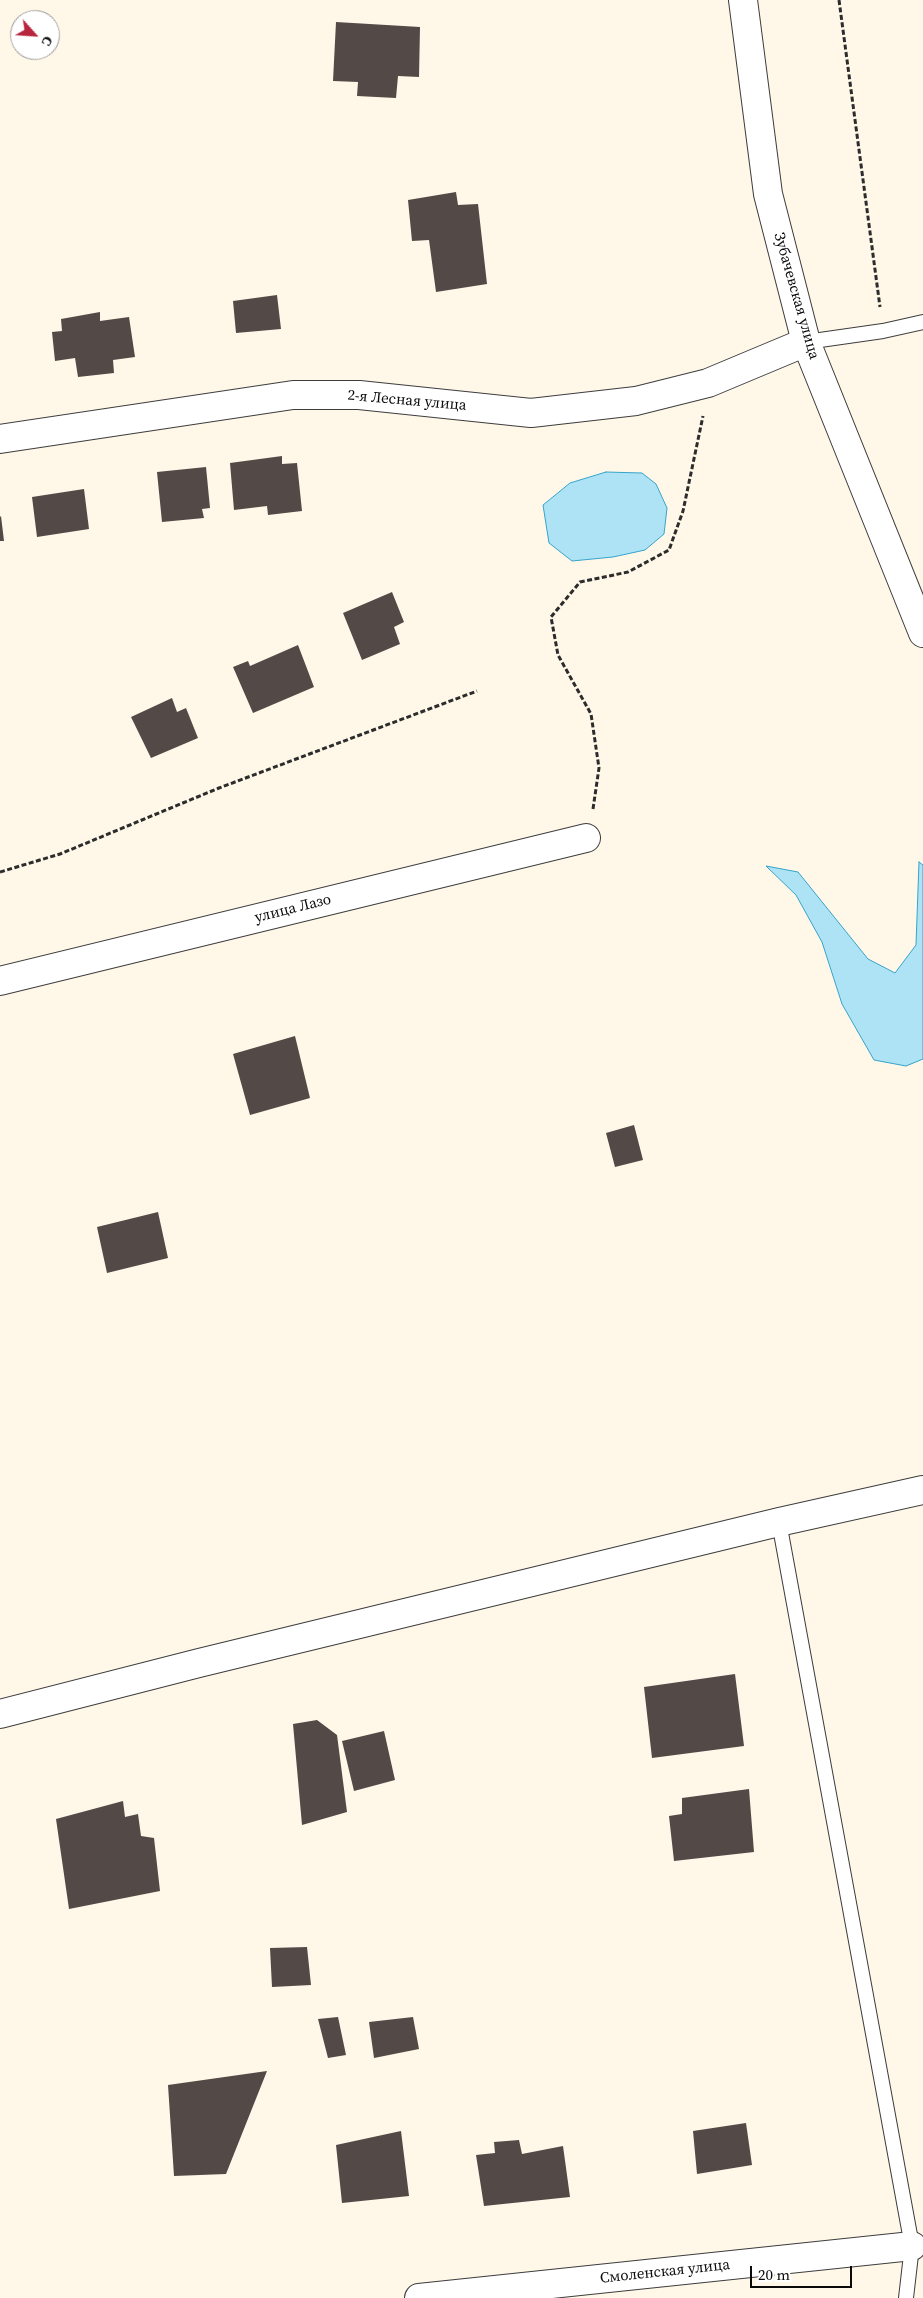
<!DOCTYPE html>
<html>
<head>
<meta charset="utf-8">
<style>
	body { margin:0 }
	#map { position:relative; width:923px; height:2298px; overflow:hidden; background:#fff7e8; font-family:"Source Serif 4",serif }
	canvas { display:block }
	.north { position:absolute; left:10px; top:10px; width:50px; height:50px; box-sizing:border-box; background:#fff; border:1px solid #9d9d9d; border-radius:50%; rotate:116deg; font-size:14px; font-weight:700; line-height:20px; text-align:center; color:#0a0a0a }
	.north::after { content:''; display:block; margin:auto; width:18px; height:22px; background:#b7263f; clip-path:polygon(50% 0,100% 100%,50% 72%,0 100%) }
	.scale { position:absolute; left:750px; top:2266px; width:102px; height:22px; box-sizing:border-box; border:2px solid #0a0a0a; border-top:0; padding-left:6px; font-size:15px; line-height:18px; white-space:nowrap; color:#0a0a0a; -webkit-text-stroke:4px #fff; paint-order:stroke }
</style>
</head>
<body>
<div id="map">
<canvas width="923" height="2298"></canvas>
<div class="north">С</div>
<div class="scale">20 m</div>
</div>
<script>
const c = document.querySelector('canvas').getContext('2d');
c.lineJoin = 'round';
function fill(path, color) { c.fillStyle = color; c.fill(path, 'evenodd'); }
const toPath = rows => new Path2D(rows.map(r => 'M' + r).join(''));
function trace(path, color, width, dash) { c.strokeStyle = color; c.lineWidth = width; c.lineCap = dash ? 'butt' : 'round'; c.setLineDash(dash || []); c.stroke(path); }
function write(font, color, halo, rows, align = 'center') {
  c.font = font + ' "Source Serif 4",serif'; c.lineWidth = 5; c.setLineDash([]); c.textBaseline = 'middle'; c.strokeStyle = halo; c.fillStyle = color; for (const [text, x, y, turn = 0] of rows) {
    c.save(); c.translate(x, y); c.rotate((+turn || 0) * Math.PI / 180); c.textAlign = isNaN(turn) ? turn : align; if (halo) c.strokeText(text, 0, 0); c.fillText(text, 0, 0); c.restore();
  }
}
const water = toPath([
	[606,472,642,473,656,484,667,508,664,534,645,550,613,557,572,561,549,543,543,505,570,483,606,472],
	[919,862,923,865,923,1059,906,1066,874,1060,842,1004,822,942,796,895,766,866,798,872,868,959,895,973,916,945,919,862]
]);
const building = toPath([
	[336,22,420,27,419,77,398,76,396,98,357,96,358,82,333,81],
	[456,192,458,205,478,204,487,284,436,292,429,240,412,241,408,200],
	[277,295,281,329,236,333,233,301],
	[100,312,100,321,129,317,135,357,113,360,114,373,78,377,75,358,55,361,52,332,62,331,61,319],
	[282,456,282,464,297,463,302,511,268,515,267,506,234,510,230,463],
	[206,467,210,508,202,509,204,518,162,522,157,472],
	[84,489,89,529,37,537,32,497],
	[1,516,4,541,0,541,0,517],
	[392,592,404,622,394,627,400,644,362,660,343,613],
	[298,645,314,687,253,713,233,667,248,661,250,666],
	[172,698,177,712,186,708,198,738,151,758,131,717],
	[295,1036,310,1098,250,1115,233,1054],
	[634,1125,643,1160,615,1167,606,1133],
	[158,1212,168,1258,107,1273,97,1227],
	[735,1674,744,1746,652,1758,644,1687],
	[317,1720,337,1735,347,1812,302,1825,293,1724],
	[384,1731,395,1780,354,1791,342,1741],
	[749,1789,754,1852,674,1861,669,1816,682,1814,682,1798],
	[123,1801,125,1817,138,1814,141,1836,154,1838,160,1891,69,1909,56,1819],
	[307,1947,311,1985,272,1987,270,1948],
	[338,2017,346,2055,328,2058,318,2019],
	[413,2017,419,2049,374,2058,369,2022],
	[267,2071,226,2174,174,2176,168,2085],
	[746,2123,752,2165,697,2174,693,2131],
	[401,2131,409,2196,342,2203,336,2145],
	[519,2140,522,2154,563,2146,570,2197,484,2206,476,2155,495,2153,494,2142]
]);
const path = toPath([
	[839,0,880,307],
	[593,809,599,768,591,714,558,655,551,617,580,582,628,572,669,550,683,511,703,416],
	[0,872,60,854,219,788,477,691]
]);
const lane = toPath([
	[806,342,883,331,923,322],
	[779,1522,912,2246,906,2298]
]);
const street = toPath([
	[743,0,768,194,806,342,923,633],
	[0,439,293,395,359,395,531,413,636,401,708,383,806,342],
	[0,981,586,838],
	[0,1714,199,1663,779,1522,923,1490],
	[419,2298,912,2246]
]);
const streetNames = [
	["Зубачевская улица",796,296,74],
	["2-я Лесная улица",407,401,5],
	["улица Лазо",293,909,-14],
	["Смоленская улица",665,2272,-6]
];
fill(water, '#aee3f5');
trace(water, '#36a3ca', 1);
fill(building, '#534a47');
trace(lane, '#3d3d3d', 16);
trace(street, '#3d3d3d', 30);
trace(path, '#2c2c2c', 3, [5, 2.5]);
trace(lane, '#fff', 14);
trace(street, '#fff', 28);
write('15px', '#0a0a0a', '#fff', streetNames);
</script>
</body>
</html>
